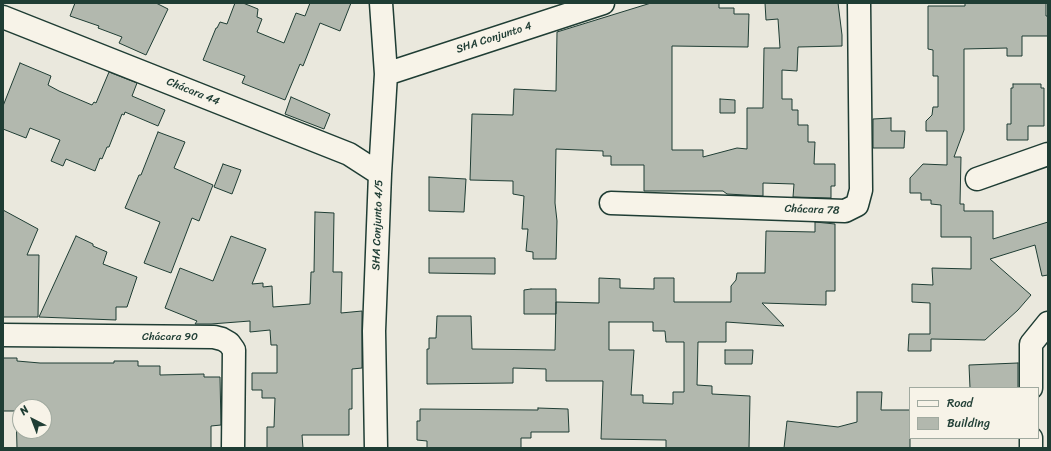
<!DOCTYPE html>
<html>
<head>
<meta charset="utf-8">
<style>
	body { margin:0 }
	#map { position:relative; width:1051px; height:451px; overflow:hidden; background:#eae8dd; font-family:Sriracha,sans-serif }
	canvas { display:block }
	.frame { position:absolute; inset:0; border:4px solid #1f3d34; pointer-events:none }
	.legend { position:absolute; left:909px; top:387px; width:130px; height:52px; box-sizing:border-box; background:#f7f3e8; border:1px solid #a1aaa0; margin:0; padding:5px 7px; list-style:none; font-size:12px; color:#1f3d34 }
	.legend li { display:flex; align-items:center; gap:8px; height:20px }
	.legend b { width:20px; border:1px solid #a1aaa0 }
	.north { position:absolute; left:12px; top:399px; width:40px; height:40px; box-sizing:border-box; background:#f7f3e8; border:1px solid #a1aaa0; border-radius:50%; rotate:318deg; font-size:11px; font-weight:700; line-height:16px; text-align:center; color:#1f3d34 }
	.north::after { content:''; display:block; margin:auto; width:14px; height:18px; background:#1f3d34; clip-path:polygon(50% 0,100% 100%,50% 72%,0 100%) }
</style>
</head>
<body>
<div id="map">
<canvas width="1051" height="451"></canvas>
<div class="frame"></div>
<ul class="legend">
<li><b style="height:5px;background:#f7f3e8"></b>Road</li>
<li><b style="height:11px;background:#b2b8ae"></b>Building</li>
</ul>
<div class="north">N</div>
</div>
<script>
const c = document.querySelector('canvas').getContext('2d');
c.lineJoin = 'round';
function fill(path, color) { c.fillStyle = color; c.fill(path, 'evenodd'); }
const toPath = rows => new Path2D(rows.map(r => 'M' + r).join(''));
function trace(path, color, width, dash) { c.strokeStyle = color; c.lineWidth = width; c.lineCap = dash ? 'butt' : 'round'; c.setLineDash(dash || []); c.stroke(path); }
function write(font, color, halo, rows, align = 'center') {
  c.font = font + ' Sriracha,sans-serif'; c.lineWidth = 4; c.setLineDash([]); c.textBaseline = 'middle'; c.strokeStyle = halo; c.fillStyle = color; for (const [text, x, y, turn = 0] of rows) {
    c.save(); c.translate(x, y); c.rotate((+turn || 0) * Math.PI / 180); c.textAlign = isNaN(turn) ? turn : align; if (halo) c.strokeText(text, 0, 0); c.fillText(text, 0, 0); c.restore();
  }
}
const building = toPath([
	[75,3,156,3,168,9,146,55,119,43,122,37,98,28,99,26,70,16,75,3],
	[235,3,243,3,258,9,257,17,262,19,257,32,284,43,296,13,305,16,310,3,351,3,340,31,320,23,303,66,300,64,285,100,242,83,245,76,203,60,216,28,217,28,220,22,227,24,235,3],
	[651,3,719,3,719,8,734,8,734,14,749,14,748,47,672,46,672,150,703,150,703,157,737,148,747,149,747,108,763,108,764,48,780,48,778,19,766,20,765,3,838,3,842,35,842,46,798,47,797,71,782,70,782,99,792,99,792,110,798,110,798,125,808,125,808,142,815,142,814,164,835,164,835,186,831,186,831,198,793,197,794,184,763,183,763,196,727,194,723,191,644,191,644,165,611,165,611,156,603,156,603,151,556,149,555,203,557,221,556,259,533,259,533,252,526,251,528,229,522,229,524,196,513,194,513,181,470,180,472,114,513,115,514,89,556,91,557,32,651,3],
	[965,3,1046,3,1046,16,1048,16,1048,36,1022,36,1022,56,1007,56,1007,48,964,49,964,130,954,157,961,157,960,204,964,204,964,211,993,211,993,239,1048,222,1048,275,1042,276,1035,245,990,259,1031,295,1018,310,985,340,931,339,931,351,908,351,909,334,930,334,930,303,912,302,912,284,933,285,932,268,971,269,971,237,941,237,941,205,931,204,931,200,921,200,921,193,910,193,910,178,923,164,947,165,947,131,926,131,926,121,932,115,933,107,938,107,938,76,933,76,933,50,928,49,928,6,965,6,965,3],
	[20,63,51,76,48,85,59,91,92,105,94,102,96,103,109,72,137,83,132,96,165,110,158,126,125,112,124,115,122,114,109,147,107,147,102,159,100,158,95,171,66,159,63,166,51,161,60,140,30,128,26,138,3,129,3,106,20,63],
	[1013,84,1041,84,1041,88,1044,88,1044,126,1028,126,1028,140,1007,140,1007,124,1011,124,1011,88,1013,88,1013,84],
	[291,97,330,114,324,129,285,114,291,97],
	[720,99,735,100,735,113,720,113,720,99],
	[891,118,891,131,905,131,904,148,873,148,873,119,891,118],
	[158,132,185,142,174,168,213,185,199,221,192,218,171,273,144,263,160,222,125,208,139,175,141,175,158,132],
	[223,164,241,170,232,194,214,187,223,164],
	[429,177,466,179,464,212,429,211,429,177],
	[3,210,38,229,27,255,39,255,38,317,3,317,3,210],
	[315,212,334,213,333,272,342,272,341,313,362,311,362,368,352,369,352,409,349,409,349,435,302,435,303,448,267,448,267,427,274,427,275,398,262,398,262,390,252,390,252,373,277,373,277,345,271,345,270,330,250,332,250,321,211,324,195,324,197,321,165,308,180,268,213,281,231,236,266,249,252,284,263,283,263,287,272,286,273,307,310,304,311,272,314,272,315,212],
	[815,222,835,224,835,291,826,291,826,305,762,303,784,326,726,322,726,342,698,342,697,385,712,386,712,394,750,396,749,448,666,448,666,440,601,439,603,381,546,381,546,369,513,368,513,383,427,384,427,349,429,349,429,338,436,338,437,316,471,316,472,349,555,350,556,302,599,303,599,278,620,279,620,288,654,289,654,278,674,278,674,302,731,302,731,286,736,280,737,273,765,273,766,231,815,232,815,222],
	[609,322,653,322,653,331,665,331,666,342,684,342,684,392,673,392,673,404,643,403,643,395,631,395,634,350,609,350,609,322],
	[76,236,93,244,93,246,107,252,103,264,137,277,127,307,116,307,116,320,39,317,76,236],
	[429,258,495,258,495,274,429,273,429,258],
	[531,289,556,289,556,314,524,314,524,290,531,289],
	[725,350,753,350,752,364,725,364,725,350],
	[3,358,17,358,17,361,40,363,114,363,114,361,138,361,138,366,160,366,160,375,204,374,204,377,220,377,221,425,211,426,211,448,17,448,16,411,3,411,3,358],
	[20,407,44,407,44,431,20,431,20,407],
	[1018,363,1018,388,970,388,969,365,1018,363],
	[857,392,882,392,881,410,910,410,910,448,784,448,787,421,838,427,857,422,857,392],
	[538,408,568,409,569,432,531,432,531,438,521,438,521,448,427,448,427,441,417,440,417,421,420,421,420,409,538,410,538,408]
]);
const minor = toPath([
	[3,17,349,154,380,174],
	[386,74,603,3],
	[977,179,1048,154],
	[611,203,845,211,857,205,861,190,859,3],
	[3,335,214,337,222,339,229,343,234,350,233,448],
	[1031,388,1031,344,1048,323],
	[1031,438,1031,448],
	[376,448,374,331,380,174,386,74,381,3]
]);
const streetNames = [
	["SHA Conjunto 4",494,38,-18],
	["Chácara 44",193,92,22],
	["Chácara 78",812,210,2],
	["SHA Conjunto 4/5",378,225,-88],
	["Chácara 90",170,337]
];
fill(building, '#b2b8ae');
trace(building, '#1f3d34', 1);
trace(minor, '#1f3d34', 25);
trace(minor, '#f7f3e8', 22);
write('11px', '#1f3d34', '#f7f3e8', streetNames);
</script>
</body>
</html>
